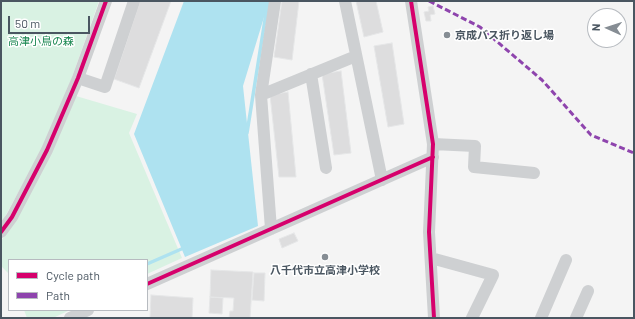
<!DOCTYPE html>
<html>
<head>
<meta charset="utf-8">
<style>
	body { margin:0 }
	#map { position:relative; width:635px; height:319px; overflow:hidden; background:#f4f4f4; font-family:Barlow,sans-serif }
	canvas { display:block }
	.frame { position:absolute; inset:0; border:2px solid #4a5661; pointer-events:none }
	.legend { position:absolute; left:8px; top:259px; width:140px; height:52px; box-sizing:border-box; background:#fff; border:1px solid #b7bbc0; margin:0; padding:5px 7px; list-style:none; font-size:12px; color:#4a5661 }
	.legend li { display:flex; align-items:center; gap:8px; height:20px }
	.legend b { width:20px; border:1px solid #b7bbc0 }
	.north { position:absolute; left:587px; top:8px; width:40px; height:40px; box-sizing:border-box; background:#fff; border:1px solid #b7bbc0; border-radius:50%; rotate:273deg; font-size:11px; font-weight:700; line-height:16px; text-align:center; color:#4a5661 }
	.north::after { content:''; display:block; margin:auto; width:14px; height:18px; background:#868d94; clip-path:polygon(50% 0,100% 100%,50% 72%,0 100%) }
	.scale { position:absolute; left:8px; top:16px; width:82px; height:18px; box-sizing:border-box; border:2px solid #4a5661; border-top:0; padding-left:5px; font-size:12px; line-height:14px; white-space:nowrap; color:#4a5661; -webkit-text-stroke:3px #fff; paint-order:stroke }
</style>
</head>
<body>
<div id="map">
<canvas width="635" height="319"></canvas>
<div class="frame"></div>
<ul class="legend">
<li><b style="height:5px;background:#d6006c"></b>Cycle path</li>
<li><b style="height:5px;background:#8e44ad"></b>Path</li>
</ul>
<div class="north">N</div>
<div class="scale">50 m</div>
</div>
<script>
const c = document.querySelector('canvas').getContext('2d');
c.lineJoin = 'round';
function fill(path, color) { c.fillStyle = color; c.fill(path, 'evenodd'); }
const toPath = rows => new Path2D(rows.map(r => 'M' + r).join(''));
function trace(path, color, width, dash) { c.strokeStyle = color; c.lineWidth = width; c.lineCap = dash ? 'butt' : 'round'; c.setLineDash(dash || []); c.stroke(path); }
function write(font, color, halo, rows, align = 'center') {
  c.font = font + ' Barlow,"Noto Sans JP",sans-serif'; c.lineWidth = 3; c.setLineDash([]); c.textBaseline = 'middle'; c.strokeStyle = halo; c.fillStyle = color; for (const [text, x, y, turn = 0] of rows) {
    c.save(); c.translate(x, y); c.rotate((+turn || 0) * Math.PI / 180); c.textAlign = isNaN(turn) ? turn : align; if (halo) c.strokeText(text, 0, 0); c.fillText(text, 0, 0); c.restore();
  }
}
const green = toPath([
	[1,1,99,1,55,125,1,224],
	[76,96,137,114,129,133,182,258,147,274,147,260,9,260,9,274,1,266,1,241,16,220],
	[24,310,70,310,53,318,27,318]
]);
const water = toPath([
	[184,1,269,1,243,86,258,226,185,257,134,134]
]);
const stream = toPath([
	[247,133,268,1],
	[147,264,186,247]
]);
const building = toPath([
	[140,1,171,1,139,88,114,79,140,1],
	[282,1,299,1,292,60,274,57,282,1],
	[356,1,376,1,383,32,364,37,356,1],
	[433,6,435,14,430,15,431,21,426,21,424,12,429,11,428,7,433,6],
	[392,43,404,124,388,127,374,46,392,43],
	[341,71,351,153,334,155,322,74,341,71],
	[288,92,296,177,279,177,270,95,288,92],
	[294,233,298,241,282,248,279,239,294,233],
	[211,270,253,272,250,318,229,318,230,311,233,311,234,298,210,297,211,270],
	[254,273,265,273,264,301,252,300,254,273],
	[151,295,193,298,192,318,150,318,151,295],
	[210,297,223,298,222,314,209,313,210,297]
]);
const minor = toPath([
	[345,1,382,180],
	[411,1,433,144,429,232,434,318],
	[311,74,326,168],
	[78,78,105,87,134,1],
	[261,95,356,56],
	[433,144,475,146,474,167,534,173],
	[271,229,261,95,275,1],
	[1,232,12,217,47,150,78,78,106,1],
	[431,258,493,275,472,318],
	[147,284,433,157],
	[70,318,88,310],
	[541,318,566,260],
	[576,318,588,291]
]);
const quiet = toPath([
	[429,1,480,27,542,80,591,135,634,153]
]);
const cycleway = toPath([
	[411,1,433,144,429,232,434,318],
	[1,232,12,217,47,150,78,78,106,1],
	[147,284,433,157]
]);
const markers = [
	[447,35,4,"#868d94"],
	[325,257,4,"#868d94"]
];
const poiNames = [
	["京成バス折り返し場",455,35],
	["八千代市立高津小学校",325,270,"center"]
];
const parkNames = [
	["高津小鳥の森",41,41]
];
fill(green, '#d9f2e3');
fill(water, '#aee2f0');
trace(stream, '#aee2f0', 3.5);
fill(building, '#ddddde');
trace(building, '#e5e6e7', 1);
trace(minor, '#ced0d2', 12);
trace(quiet, '#8e44ad', 3, [6, 3]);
trace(cycleway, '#d6006c', 4);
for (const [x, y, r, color] of markers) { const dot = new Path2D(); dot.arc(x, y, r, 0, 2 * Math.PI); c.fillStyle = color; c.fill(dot); trace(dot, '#fff', 1.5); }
write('bold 11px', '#4a5661', '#fff', poiNames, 'left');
write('11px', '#17864f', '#fff', parkNames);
</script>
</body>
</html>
